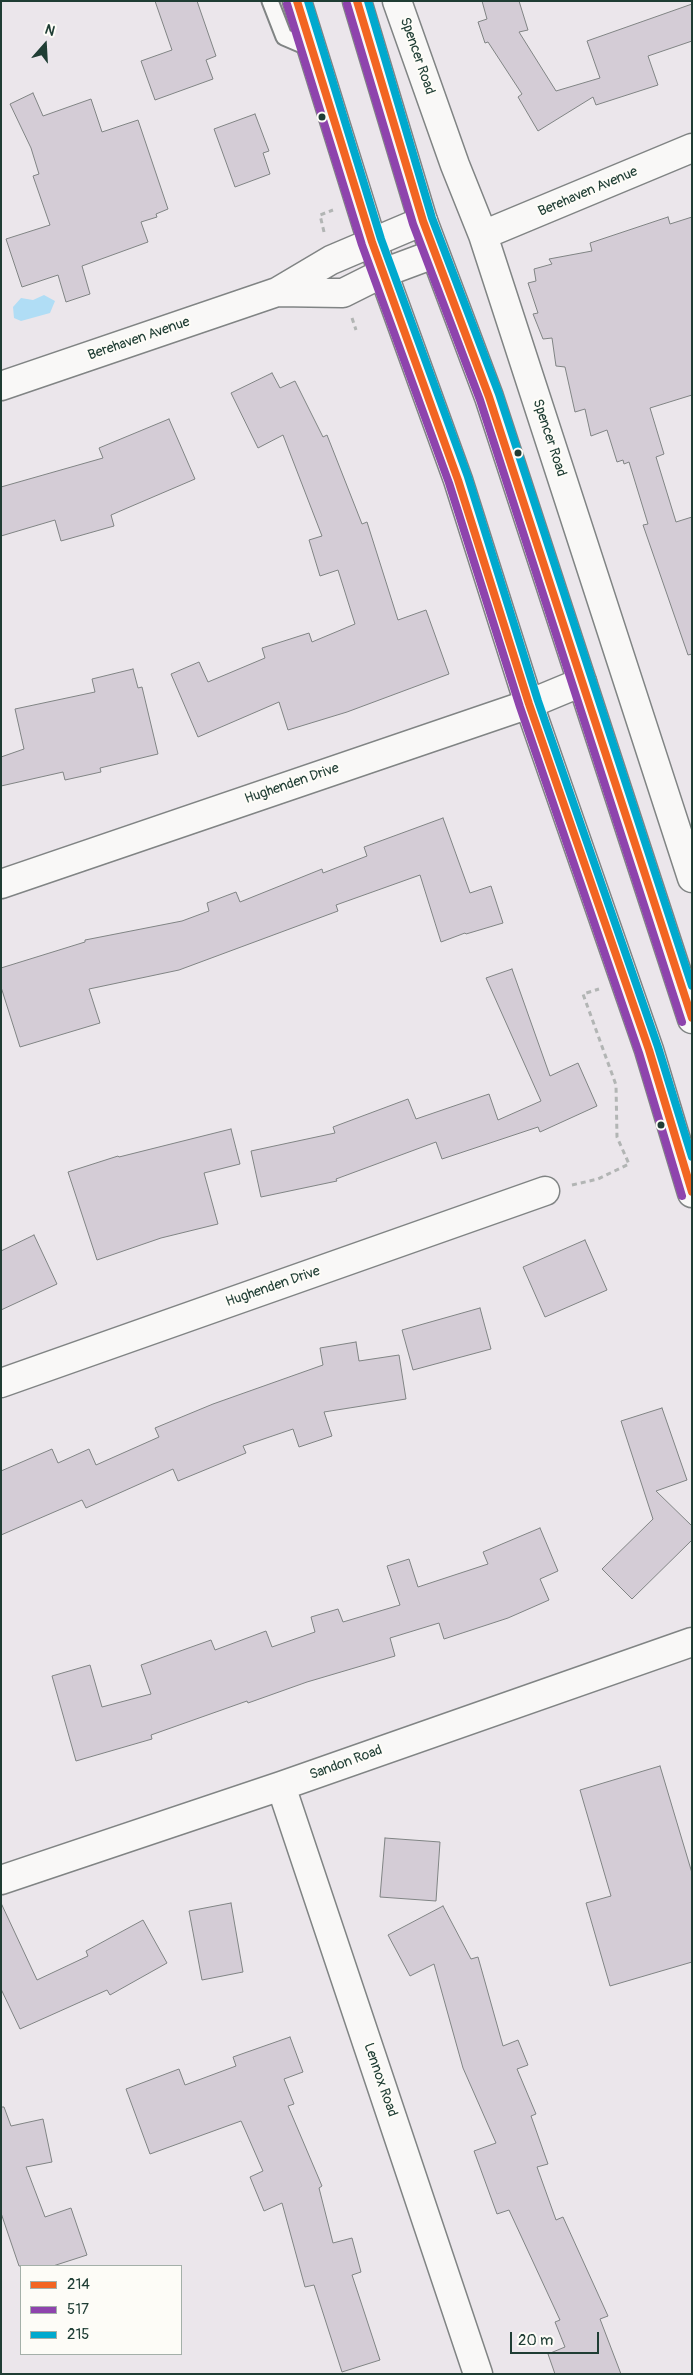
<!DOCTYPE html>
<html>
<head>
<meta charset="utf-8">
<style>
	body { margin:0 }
	#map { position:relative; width:693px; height:2375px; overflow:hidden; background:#ebe6eb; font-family:Pangolin,sans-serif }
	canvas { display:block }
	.frame { position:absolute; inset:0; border:2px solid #1f3d34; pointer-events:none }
	.legend { position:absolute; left:20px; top:2265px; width:162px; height:90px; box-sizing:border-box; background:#fdfcf7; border:1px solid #a4b0a9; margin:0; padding:6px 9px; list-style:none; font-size:15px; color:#1f3d34 }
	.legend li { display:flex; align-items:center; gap:10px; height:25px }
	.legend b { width:25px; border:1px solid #a4b0a9 }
	.north { position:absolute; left:20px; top:20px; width:50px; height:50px; -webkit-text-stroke:4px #fdfcf7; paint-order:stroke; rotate:19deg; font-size:14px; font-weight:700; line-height:20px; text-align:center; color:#1f3d34 }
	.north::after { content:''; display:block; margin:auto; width:18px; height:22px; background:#1f3d34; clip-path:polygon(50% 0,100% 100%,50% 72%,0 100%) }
	.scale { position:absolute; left:510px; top:2332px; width:89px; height:22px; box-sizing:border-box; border:2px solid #1f3d34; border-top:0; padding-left:6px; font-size:15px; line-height:18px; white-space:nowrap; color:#1f3d34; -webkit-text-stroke:4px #fdfcf7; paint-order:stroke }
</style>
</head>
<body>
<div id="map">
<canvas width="693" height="2375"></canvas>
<div class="frame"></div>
<ul class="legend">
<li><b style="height:6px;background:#f26522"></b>214</li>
<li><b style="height:6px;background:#8e44ad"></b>517</li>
<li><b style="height:6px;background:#00a9ce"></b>215</li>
</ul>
<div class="north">N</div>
<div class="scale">20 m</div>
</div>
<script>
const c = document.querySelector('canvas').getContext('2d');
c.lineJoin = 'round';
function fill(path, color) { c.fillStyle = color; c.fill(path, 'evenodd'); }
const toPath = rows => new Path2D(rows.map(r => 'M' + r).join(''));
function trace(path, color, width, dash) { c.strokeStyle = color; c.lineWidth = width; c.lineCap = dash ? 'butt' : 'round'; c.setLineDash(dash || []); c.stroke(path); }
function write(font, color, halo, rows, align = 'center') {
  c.font = font + ' Pangolin,sans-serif'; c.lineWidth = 4; c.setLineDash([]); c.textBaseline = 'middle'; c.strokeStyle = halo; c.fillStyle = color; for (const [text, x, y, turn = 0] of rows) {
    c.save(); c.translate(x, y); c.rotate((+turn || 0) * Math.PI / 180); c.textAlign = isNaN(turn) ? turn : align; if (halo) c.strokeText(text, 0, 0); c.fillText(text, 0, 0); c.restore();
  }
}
const water = toPath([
	[44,295,55,301,50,313,21,321,14,318,13,307,21,298,33,300]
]);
const building = toPath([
	[155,1,197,1,216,56,206,60,213,79,155,100,141,61,172,50,155,1],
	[482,1,519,1,528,30,519,32,556,91,600,78,587,41,692,4,692,41,648,56,658,85,596,105,593,97,538,131,518,97,522,94,488,42,485,43,478,22,487,19,482,1],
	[33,93,43,116,91,99,102,132,138,120,168,209,156,214,157,217,141,222,148,242,82,266,90,294,66,302,58,275,22,287,6,239,50,225,33,176,39,174,31,148,10,104,33,93],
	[255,114,269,151,263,153,270,174,235,187,214,129,255,114],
	[668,217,670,224,692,217,692,395,650,408,664,454,656,457,676,522,692,517,692,654,688,655,643,525,648,524,629,462,624,464,623,460,617,462,607,430,591,436,585,409,575,412,565,367,556,366,552,338,543,339,533,314,538,313,528,283,536,281,534,269,552,264,549,259,592,251,590,243,668,217],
	[272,373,280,388,295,381,323,437,327,435,362,524,367,522,398,620,426,610,449,674,347,712,288,730,279,702,198,737,171,674,199,662,208,682,265,658,262,648,309,633,312,642,355,624,338,570,320,576,309,540,322,536,283,435,258,448,231,393,272,373],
	[169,419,195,479,111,515,114,526,61,541,55,520,1,536,1,487,103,458,99,448,169,419],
	[133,669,138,688,142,687,158,754,100,768,101,772,65,780,63,772,1,786,1,757,24,749,15,709,95,692,92,679,133,669],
	[443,818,470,893,491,886,503,923,466,934,465,933,441,942,420,875,336,905,338,911,179,970,89,989,100,1023,20,1047,1,987,1,968,85,942,85,940,182,921,209,911,207,903,236,892,240,902,322,869,323,873,367,856,364,847,443,818],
	[512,969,550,1076,578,1063,597,1106,540,1132,538,1127,442,1159,436,1142,336,1179,337,1181,261,1197,251,1151,335,1133,333,1127,408,1099,416,1119,489,1094,498,1120,541,1101,486,978,512,969],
	[231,1129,240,1164,204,1173,218,1224,161,1238,97,1260,68,1172,118,1156,119,1157,231,1129],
	[34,1235,57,1284,1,1310,1,1251,34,1235],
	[585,1240,607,1290,545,1317,523,1267,585,1240],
	[480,1308,491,1349,413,1370,402,1330,480,1308],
	[356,1342,359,1361,399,1355,406,1399,324,1412,332,1436,299,1447,293,1429,243,1446,246,1453,178,1481,173,1469,86,1508,82,1500,1,1535,1,1471,52,1449,58,1463,89,1449,96,1465,159,1437,155,1428,213,1404,323,1365,320,1348,356,1342],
	[662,1408,687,1480,656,1491,692,1526,692,1540,632,1599,602,1569,653,1519,621,1421,662,1408],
	[540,1528,558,1571,540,1579,549,1600,508,1618,444,1639,439,1623,390,1638,395,1656,307,1682,248,1703,247,1701,151,1735,152,1739,76,1761,52,1676,90,1665,102,1707,151,1694,141,1665,211,1640,215,1650,266,1631,272,1647,315,1632,311,1617,338,1609,343,1622,400,1605,387,1566,409,1559,418,1587,488,1564,483,1552,540,1528],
	[660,1766,692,1873,692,1962,610,1986,586,1903,611,1896,580,1790,660,1766],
	[385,1838,440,1842,436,1901,380,1897,385,1838],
	[1,1903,37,1980,88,1956,86,1951,143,1920,167,1963,110,1995,107,1990,20,2029,1,1989,1,1903],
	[231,1903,243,1972,202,1980,189,1911,231,1903],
	[443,1906,471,1959,478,1957,503,2046,518,2040,528,2065,517,2069,536,2114,531,2116,548,2164,537,2167,556,2220,563,2217,608,2316,600,2319,621,2374,555,2374,548,2354,565,2347,555,2322,560,2320,509,2210,497,2214,474,2151,496,2143,463,2068,434,1964,410,1976,388,1935,443,1906],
	[290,2037,303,2072,284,2079,294,2104,288,2106,322,2186,319,2188,333,2243,352,2238,361,2272,352,2275,380,2360,342,2372,314,2285,305,2287,282,2203,264,2211,250,2177,263,2171,242,2123,241,2121,150,2154,126,2089,179,2069,185,2085,236,2066,233,2057,290,2037],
	[1,2107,4,2107,11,2126,43,2119,52,2162,26,2167,45,2217,71,2208,87,2255,53,2266,19,2266,1,2213,1,2107]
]);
const path = toPath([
	[324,232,320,215,333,210],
	[352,318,356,330],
	[572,1185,598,1179,629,1164,617,1137,616,1085,583,994,599,989]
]);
const service = toPath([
	[270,1,284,37,312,49]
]);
const minor = toPath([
	[397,1,455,165,483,235,692,878],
	[483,235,692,148],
	[1,884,529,704,582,682],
	[1,1383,545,1191],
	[281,1786,478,2374],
	[1,1880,281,1786,692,1642]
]);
const tertiary = toPath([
	[277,292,343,293,383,273,434,254],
	[1,386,277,292,331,260,423,221]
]);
const primary = toPath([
	[297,1,372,242,458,480,529,704,649,1050,692,1193],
	[357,1,423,221,489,397,692,1019]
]);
const bus1 = toPath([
	[297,1,372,242,458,480,529,704,649,1050,692,1192],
	[357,1,423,221,489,397,692,1018]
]);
const bus2 = toPath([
	[287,4,362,245,449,483,520,707,639,1053,682,1196],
	[347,4,413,224,480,400,682,1022]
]);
const bus3 = toPath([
	[308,1,381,239,468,477,538,701,658,1047,692,1157],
	[368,1,432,218,499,394,692,986]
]);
const markers = [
	[322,117,4.5,"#1f3d34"],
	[518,453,4.5,"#1f3d34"],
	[661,1125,4.5,"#1f3d34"]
];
const streetNames = [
	["Spencer Road",417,56,71],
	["Berehaven Avenue",588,192,-23],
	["Berehaven Avenue",139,339,-19],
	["Spencer Road",549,438,72],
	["Hughenden Drive",292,784,-19],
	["Hughenden Drive",273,1287,-19],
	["Sandon Road",346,1763,-20],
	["Lennox Road",380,2080,71]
];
fill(water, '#b0ddf5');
fill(building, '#d4ccd6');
trace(building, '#808484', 1);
trace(service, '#808484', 19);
trace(minor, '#808484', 31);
trace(tertiary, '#808484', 31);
trace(primary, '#808484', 31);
trace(path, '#b2b5b4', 3, [5, 4]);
trace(service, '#f9f8f7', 15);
trace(minor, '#f9f8f7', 28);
trace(tertiary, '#f9f8f7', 28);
trace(primary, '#f9f8f7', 28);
trace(bus1, '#f26522', 8);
trace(bus2, '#8e44ad', 8);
trace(bus3, '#00a9ce', 8);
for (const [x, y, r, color] of markers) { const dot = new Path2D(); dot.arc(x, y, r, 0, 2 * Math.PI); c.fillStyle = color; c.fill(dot); trace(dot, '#fdfcf7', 2); }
write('14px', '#1f3d34', '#fdfcf7', streetNames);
</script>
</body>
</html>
